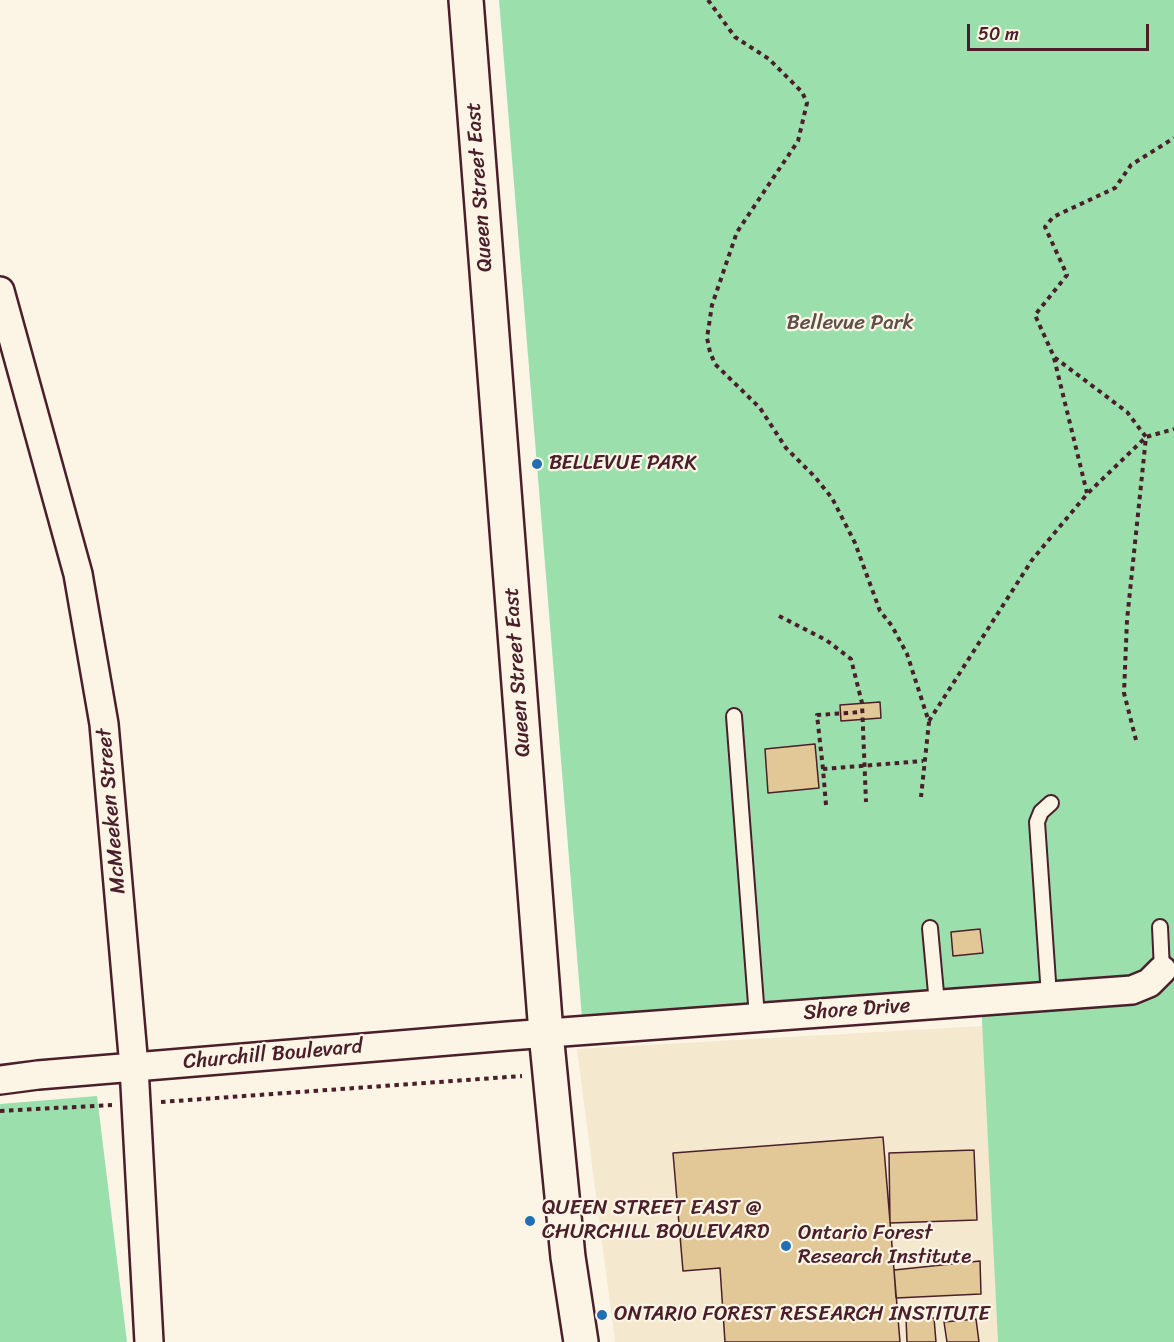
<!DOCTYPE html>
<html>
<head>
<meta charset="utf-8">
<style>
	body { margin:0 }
	#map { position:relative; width:1174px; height:1342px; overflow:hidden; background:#fcf5e5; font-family:Sriracha,sans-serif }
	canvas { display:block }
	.scale { position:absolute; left:967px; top:24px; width:182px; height:27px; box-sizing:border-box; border:3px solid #4a1f2b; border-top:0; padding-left:8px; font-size:18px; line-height:21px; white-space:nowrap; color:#4a1f2b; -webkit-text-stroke:4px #fcf5e5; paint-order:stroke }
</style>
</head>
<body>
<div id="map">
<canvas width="1174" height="1342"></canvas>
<div class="scale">50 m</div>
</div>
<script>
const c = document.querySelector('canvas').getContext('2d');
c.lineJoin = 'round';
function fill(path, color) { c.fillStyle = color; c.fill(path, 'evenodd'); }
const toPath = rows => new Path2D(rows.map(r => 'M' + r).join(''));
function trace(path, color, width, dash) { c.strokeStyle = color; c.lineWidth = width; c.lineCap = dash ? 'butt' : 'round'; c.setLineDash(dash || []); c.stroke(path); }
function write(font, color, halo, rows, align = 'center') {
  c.font = font + ' Sriracha,sans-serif'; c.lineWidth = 4.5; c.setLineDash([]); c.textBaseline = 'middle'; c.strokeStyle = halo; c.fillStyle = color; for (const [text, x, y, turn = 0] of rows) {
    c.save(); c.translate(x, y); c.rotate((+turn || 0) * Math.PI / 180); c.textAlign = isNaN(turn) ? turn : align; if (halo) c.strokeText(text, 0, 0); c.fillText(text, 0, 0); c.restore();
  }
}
const built = toPath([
	[983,1026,998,1342,615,1342,577,1049]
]);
const green = toPath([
	[499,0,1174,0,1174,1342,998,1342,981,1001,583,1030],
	[97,1096,127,1342,0,1342,0,1104]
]);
const building = toPath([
	[880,702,881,718,841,721,840,705,880,702],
	[815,744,819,788,768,793,765,749,815,744],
	[980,929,983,953,953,956,951,932,980,929],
	[883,1137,900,1342,725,1342,720,1268,683,1271,673,1153,883,1137],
	[974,1150,977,1220,890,1223,889,1153,974,1150],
	[980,1261,981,1294,896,1298,894,1270,980,1261],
	[906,1318,934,1318,936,1342,907,1342,906,1318],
	[976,1319,979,1342,947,1342,944,1322,976,1319]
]);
const path = toPath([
	[708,0,735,37,769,59,802,92,807,103,798,141,737,232,712,305,707,338,710,352,715,364,760,408,786,448,815,477,832,498,855,543,880,611,892,626,907,654,929,722,921,797],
	[1054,358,1087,493],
	[779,616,826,640,851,659,862,703,866,802],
	[929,721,1032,560,1087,494,1146,437,1174,429],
	[1136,740,1124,693,1127,620,1146,437,1127,412,1054,357,1035,315,1067,275,1045,227,1053,217,1115,188,1131,165,1174,138],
	[823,769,817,715,862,712],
	[826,805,823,769,923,761],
	[161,1102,522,1076],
	[0,1111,112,1105]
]);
const lane = toPath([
	[734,716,757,1017],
	[1160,927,1162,970],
	[930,928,937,1004],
	[1049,996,1037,822,1041,812,1051,803]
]);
const street = toPath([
	[0,291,78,574,104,724,134,1067,149,1342],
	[0,1080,38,1075,508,1036,1132,990,1149,983,1162,970]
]);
const secondary = toPath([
	[466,0,546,1033,568,1257,581,1342]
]);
const markers = [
	[537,464,6,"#1f6fb2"],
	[530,1221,6,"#1f6fb2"],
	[786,1246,6,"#1f6fb2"],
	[602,1315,6,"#1f6fb2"]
];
const streetNames = [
	["Queen Street East",480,187,-94],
	["Queen Street East",518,672,-94],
	["McMeeken Street",112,811,-95],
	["Shore Drive",857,1010,-4],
	["Churchill Boulevard",273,1055,-5]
];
const parkNames = [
	["Bellevue Park",850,324]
];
const poiNames = [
	["BELLEVUE PARK",549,464],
	["QUEEN STREET EAST @",542,1209],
	["CHURCHILL BOULEVARD",542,1233],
	["Ontario Forest",798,1234],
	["Research Institute",798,1258],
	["ONTARIO FOREST RESEARCH INSTITUTE",614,1315]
];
fill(built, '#f4e8ce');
fill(green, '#9be0ac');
fill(building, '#e2c897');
trace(building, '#4a1f2b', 1.5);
trace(lane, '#4a1f2b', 18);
trace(street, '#4a1f2b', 32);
trace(secondary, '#4a1f2b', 38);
trace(path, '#4a1f2b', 4, [4.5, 4.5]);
trace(lane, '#fcf5e5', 14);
trace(street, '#fcf5e5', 27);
trace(secondary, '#fcf5e5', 33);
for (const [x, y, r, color] of markers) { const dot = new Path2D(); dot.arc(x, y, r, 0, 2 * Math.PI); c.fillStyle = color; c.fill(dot); trace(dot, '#fcf5e5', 2); }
write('21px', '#4a1f2b', '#fcf5e5', streetNames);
write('21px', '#5e4f4b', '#fcf5e5', parkNames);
write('21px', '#4a1f2b', '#fcf5e5', poiNames, 'left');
</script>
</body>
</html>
